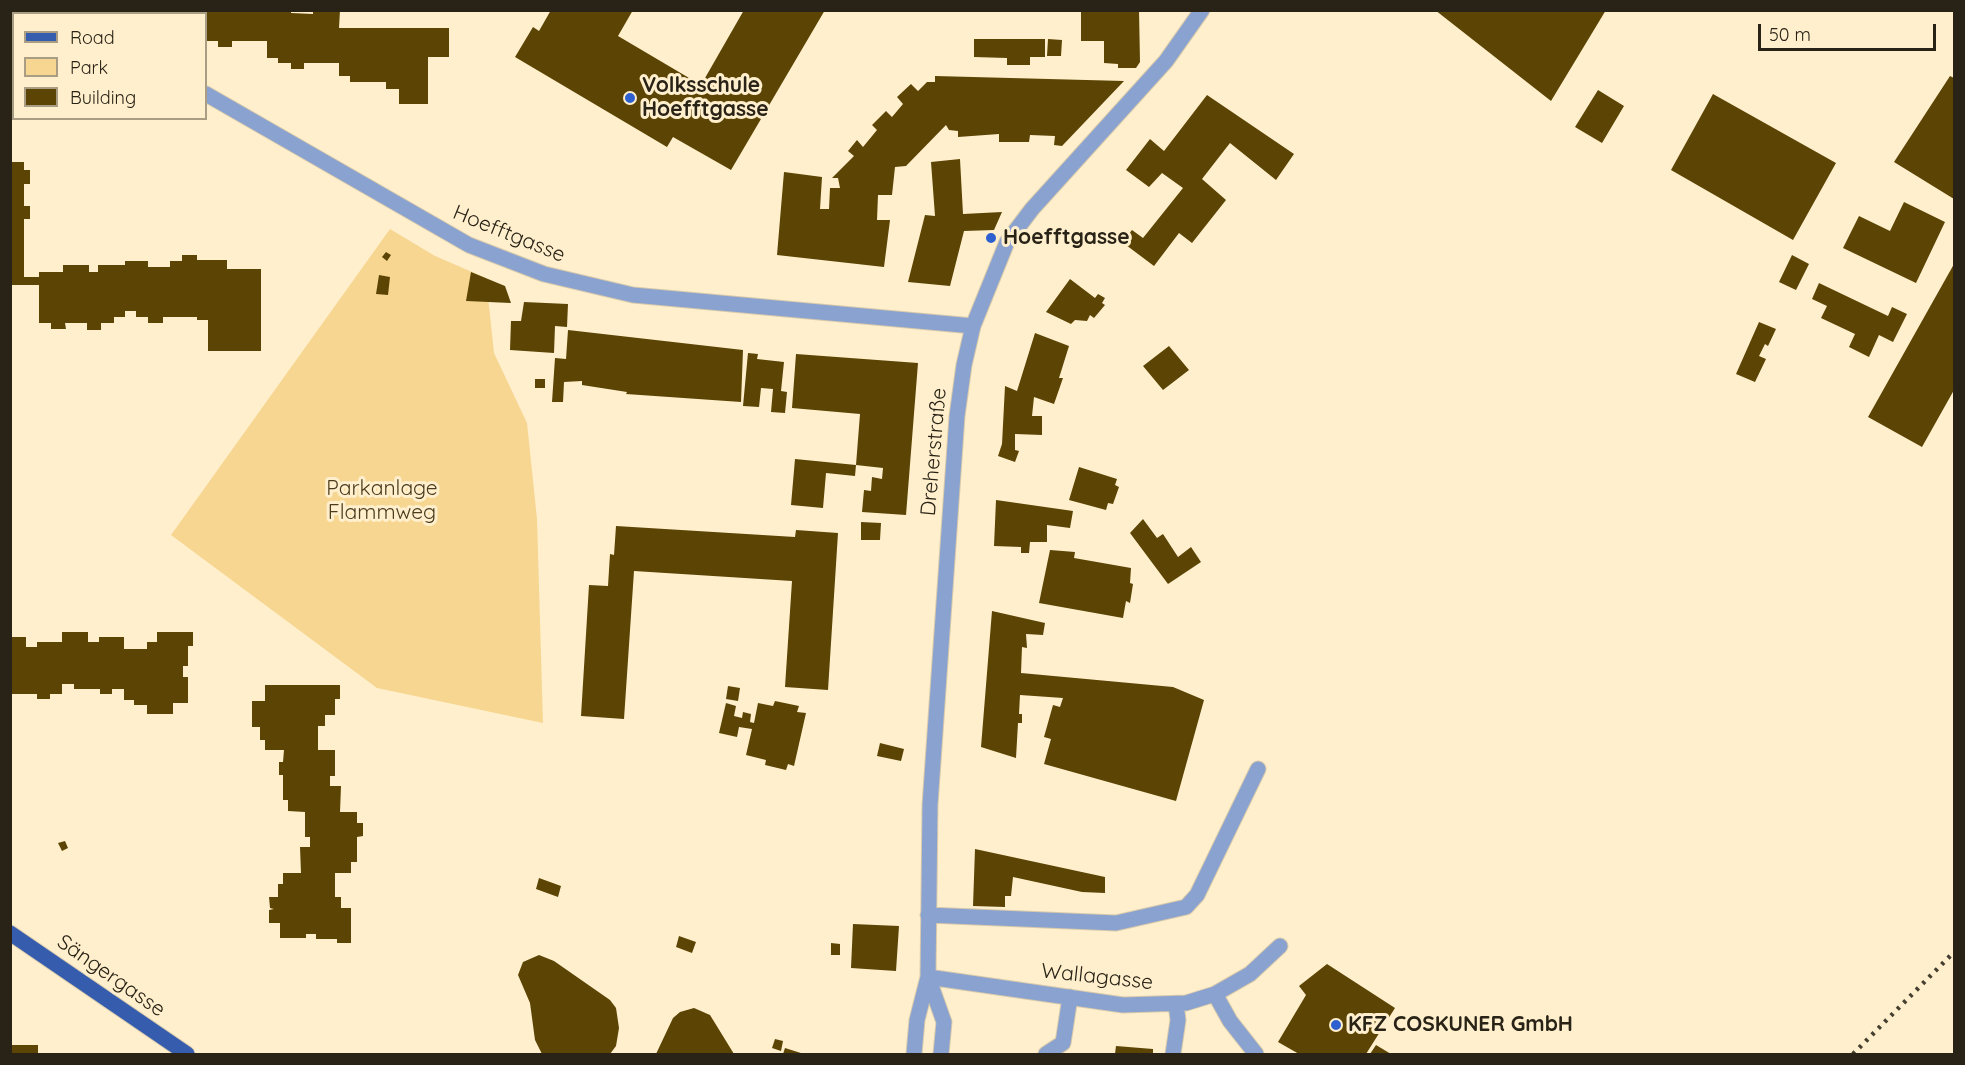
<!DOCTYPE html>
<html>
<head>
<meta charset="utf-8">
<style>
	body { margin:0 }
	#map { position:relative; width:1965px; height:1065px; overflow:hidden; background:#ffefcd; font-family:Quicksand,sans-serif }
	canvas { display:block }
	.frame { position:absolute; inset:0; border:12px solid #282316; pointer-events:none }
	.legend { position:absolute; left:12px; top:12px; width:195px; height:108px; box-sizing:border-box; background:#ffefcd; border:2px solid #a99d84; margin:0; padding:8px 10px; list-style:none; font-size:18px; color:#282316 }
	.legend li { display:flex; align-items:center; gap:12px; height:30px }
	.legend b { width:30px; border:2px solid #a99d84 }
	.scale { position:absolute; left:1758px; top:24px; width:178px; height:27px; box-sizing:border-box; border:3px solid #282316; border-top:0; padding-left:8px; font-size:18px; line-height:21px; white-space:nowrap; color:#282316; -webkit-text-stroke:4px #ffefcd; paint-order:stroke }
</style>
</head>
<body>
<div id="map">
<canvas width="1965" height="1065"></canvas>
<div class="frame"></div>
<ul class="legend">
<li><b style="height:8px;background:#365cad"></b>Road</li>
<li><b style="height:16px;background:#f6d690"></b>Park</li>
<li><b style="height:16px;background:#5b4404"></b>Building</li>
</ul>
<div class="scale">50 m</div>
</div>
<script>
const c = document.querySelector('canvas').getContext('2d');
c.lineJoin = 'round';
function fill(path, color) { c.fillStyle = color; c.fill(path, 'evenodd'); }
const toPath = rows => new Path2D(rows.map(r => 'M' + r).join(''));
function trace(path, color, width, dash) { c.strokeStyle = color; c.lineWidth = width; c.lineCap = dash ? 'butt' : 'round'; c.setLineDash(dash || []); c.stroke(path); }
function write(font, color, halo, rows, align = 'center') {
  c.font = font + ' Quicksand,sans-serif'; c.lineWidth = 6; c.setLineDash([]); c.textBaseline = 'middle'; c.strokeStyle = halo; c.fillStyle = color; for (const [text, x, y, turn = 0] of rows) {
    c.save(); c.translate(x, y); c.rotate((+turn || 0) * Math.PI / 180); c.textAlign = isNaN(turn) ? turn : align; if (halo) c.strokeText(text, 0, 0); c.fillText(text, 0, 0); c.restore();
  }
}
const green = toPath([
	[390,229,435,256,486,278,494,353,527,423,537,519,543,723,377,688,171,535]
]);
const building = toPath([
	[194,10,291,10,291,13,313,14,313,10,340,10,339,28,449,28,449,57,428,57,428,104,399,104,399,89,386,89,386,82,350,82,350,76,339,76,339,63,304,63,304,69,291,69,291,63,278,63,278,58,267,58,267,41,232,41,232,47,218,47,218,41,206,41,206,14,194,14],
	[551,10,633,10,618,36,701,85,744,10,825,10,731,170,673,137,667,147,515,57,533,27,539,31],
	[1081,10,1139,10,1140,62,1136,68,1118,68,1118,64,1104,63,1104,41,1081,41],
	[1435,10,1606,10,1551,101],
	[974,39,1045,39,1045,57,1030,57,1030,65,1007,65,1007,58,974,57],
	[1048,39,1062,40,1061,56,1047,56],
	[935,76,1124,81,1062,146,1054,145,1055,136,1030,135,1029,142,999,142,999,134,958,137,958,131,949,130,946,125,906,166,895,167,892,195,878,195,877,220,890,220,884,267,777,255,784,172,822,177,820,209,829,209,830,188,840,188,838,178,832,178,854,156,848,151,857,140,863,147,877,130,872,125,886,111,892,117,903,104,897,97,911,84,918,91,927,82,935,82],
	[1950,76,1954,78,1954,199,1894,162],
	[1598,90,1624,106,1602,143,1575,127],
	[1713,94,1836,163,1793,240,1671,170],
	[1207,95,1294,154,1276,180,1230,143,1202,179,1226,200,1192,243,1179,233,1154,266,1122,242,1132,230,1143,238,1183,188,1162,173,1149,187,1126,170,1150,139,1164,151],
	[960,159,963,214,1002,212,994,230,964,231,950,286,908,282,925,215,935,216,931,162],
	[10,162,24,162,24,170,30,170,30,184,24,184,24,206,30,206,30,219,24,219,24,277,39,277,39,272,63,272,63,265,89,265,89,272,98,272,98,265,125,265,125,261,148,261,148,267,170,267,170,261,182,261,182,255,197,255,197,260,227,260,227,269,261,269,261,351,208,351,208,320,197,320,197,317,163,317,163,323,148,323,148,317,136,317,136,311,125,311,125,317,114,317,114,323,101,323,101,330,87,330,87,323,65,323,66,329,51,329,51,323,39,323,39,285,10,285],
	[1904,202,1945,222,1916,283,1843,248,1859,216,1890,231],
	[386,252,391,255,387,261,382,257],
	[1792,255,1809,264,1796,290,1779,282],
	[1954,264,1954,390,1922,447,1868,417],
	[471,272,505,286,511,303,466,301],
	[379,275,390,277,388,295,376,294],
	[1070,279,1095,298,1098,294,1105,298,1102,303,1105,305,1094,318,1090,315,1087,321,1075,320,1071,324,1046,312],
	[1819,283,1888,316,1892,307,1907,314,1893,342,1879,335,1869,357,1849,347,1855,334,1821,318,1827,306,1812,299],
	[524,302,568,304,567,327,555,326,554,353,510,350,511,321,521,321],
	[1759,322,1776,329,1768,346,1765,344,1759,356,1766,359,1755,382,1736,374],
	[568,330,743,350,741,402,626,394,627,392,582,385,582,381,564,382,563,402,552,402,555,358,566,359],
	[1035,333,1069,346,1059,378,1063,378,1054,404,1034,397,1032,416,1042,416,1042,435,1015,434,1015,450,1019,451,1015,462,998,456,1002,444,1005,386,1017,391],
	[1169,346,1189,370,1163,390,1143,366],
	[748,353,758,354,757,359,784,362,781,391,787,392,785,413,771,412,773,389,761,388,759,407,743,406],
	[796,354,918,363,906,515,862,512,864,490,871,491,872,477,882,479,883,468,856,465,860,414,792,408],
	[535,379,545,379,545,388,535,388],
	[795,459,856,465,855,476,826,473,823,508,791,505],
	[1079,467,1117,479,1115,485,1119,487,1113,504,1108,503,1106,510,1069,500],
	[996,500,1073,511,1070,528,1047,525,1047,542,1030,542,1029,553,1021,553,1021,547,994,546],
	[1143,519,1157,538,1163,534,1178,557,1191,547,1201,562,1168,584,1130,533],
	[861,522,881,523,880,540,861,540],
	[616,526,795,537,796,530,838,533,828,690,785,687,792,581,634,571,624,719,581,716,589,585,608,586,610,554,614,555],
	[1050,550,1075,552,1074,558,1131,568,1130,583,1133,584,1130,603,1126,601,1123,618,1039,603],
	[992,611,1045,623,1043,635,1026,634,1027,648,1022,647,1021,673,1173,687,1204,700,1176,801,1044,764,1051,739,1044,737,1053,705,1060,707,1063,698,1020,695,1019,714,1022,714,1022,723,1018,723,1016,758,981,747],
	[62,632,88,632,88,642,99,642,99,637,124,637,124,649,147,649,147,642,157,642,157,632,193,632,193,646,188,646,188,666,183,666,183,677,188,677,188,703,173,703,173,714,147,714,147,705,134,705,134,700,124,700,124,689,112,689,112,694,100,694,100,689,74,689,74,684,62,684,62,694,50,694,50,699,37,699,37,694,11,694,10,637,26,637,26,647,37,647,37,642,62,642],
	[265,685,340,685,340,699,335,699,335,715,325,715,325,726,318,726,318,750,335,750,335,776,330,776,330,786,341,786,340,812,357,812,357,823,363,823,363,836,357,837,357,862,351,862,351,873,335,873,335,897,341,897,341,908,351,908,351,943,337,943,337,939,316,939,316,934,306,934,306,938,280,938,280,923,269,923,269,910,274,909,270,908,269,897,278,897,278,884,283,884,283,873,301,873,300,847,310,847,310,837,305,837,305,812,288,811,288,800,283,800,283,775,279,775,279,762,283,762,284,750,265,750,265,740,260,740,260,727,252,727,252,701,265,701],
	[728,686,740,688,738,701,726,699],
	[775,701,799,706,797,712,806,713,794,766,788,764,786,770,765,765,766,760,746,755,752,729,739,727,737,737,719,733,726,703,736,706,734,716,742,718,743,712,751,714,750,722,754,723,758,703,773,706],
	[880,743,904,749,901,761,877,756],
	[65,841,68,848,62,851,58,843],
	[975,849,1105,877,1105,893,1082,892,1013,877,1011,896,1005,896,1005,907,973,906],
	[539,878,561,886,558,897,536,889],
	[853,924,899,926,896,971,851,968],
	[679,936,696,942,692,953,676,947],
	[831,943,840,944,840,955,831,955],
	[539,955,554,961,610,1000,616,1008,619,1028,616,1046,610,1054,542,1054,535,1040,530,1003,518,975,523,962],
	[1327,964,1395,1008,1366,1054,1299,1054,1278,1042,1306,995,1299,986],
	[694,1008,710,1015,734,1054,656,1054,673,1018,680,1012],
	[775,1039,783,1041,781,1051,772,1048],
	[10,1045,38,1045,38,1054,10,1054],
	[1376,1045,1391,1054,1370,1054],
	[1116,1046,1153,1049,1153,1054,1115,1054],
	[785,1048,804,1054,783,1054]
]);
const minor = toPath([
	[61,10,66,14],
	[206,94,469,245,544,274,633,295,973,326],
	[928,915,1116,923,1186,907,1197,895,1258,769],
	[928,977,1123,1005,1186,1003,1215,994,1250,974,1280,946],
	[928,977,944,1022,941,1054],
	[1215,994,1230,1021,1256,1054],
	[914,1054,917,1020,928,977,930,805,957,416,964,365,973,326,1007,242,1032,209,1166,61,1202,10],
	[1046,1054,1063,1043,1070,997],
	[1173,1054,1178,1020,1176,1004]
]);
const major = toPath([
	[10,933,187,1054]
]);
const rail = toPath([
	[1853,1054,1954,952]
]);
const markers = [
	[630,98,6,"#2e61cf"],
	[991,238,6,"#2e61cf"],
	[1336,1025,6,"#2e61cf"]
];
const poiNames = [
	["Volksschule",642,86],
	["Hoefftgasse",642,110],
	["Hoefftgasse",1003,238],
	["KFZ COSKUNER GmbH",1348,1025]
];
const streetNames = [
	["Hoefftgasse",509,234,22],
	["Dreherstraße",934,452,-85],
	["Sängergasse",111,976,35],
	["Wallagasse",1097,977,6]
];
const parkNames = [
	["Parkanlage",382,489],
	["Flammweg",382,513]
];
fill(green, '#f6d690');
fill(building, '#5b4404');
trace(minor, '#d8caac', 17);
trace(major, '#d8caac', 17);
trace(minor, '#8aa2cf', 15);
trace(major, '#365cad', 15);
trace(rail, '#453f2f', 4.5, [3, 6]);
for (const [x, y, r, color] of markers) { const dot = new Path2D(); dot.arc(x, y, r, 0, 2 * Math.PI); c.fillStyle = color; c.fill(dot); trace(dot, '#ffefcd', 2); }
write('bold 21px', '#282316', '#ffefcd', poiNames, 'left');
write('21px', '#282316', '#ffefcd', streetNames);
write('21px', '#4a3c1c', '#ffefcd', parkNames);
</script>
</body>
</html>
